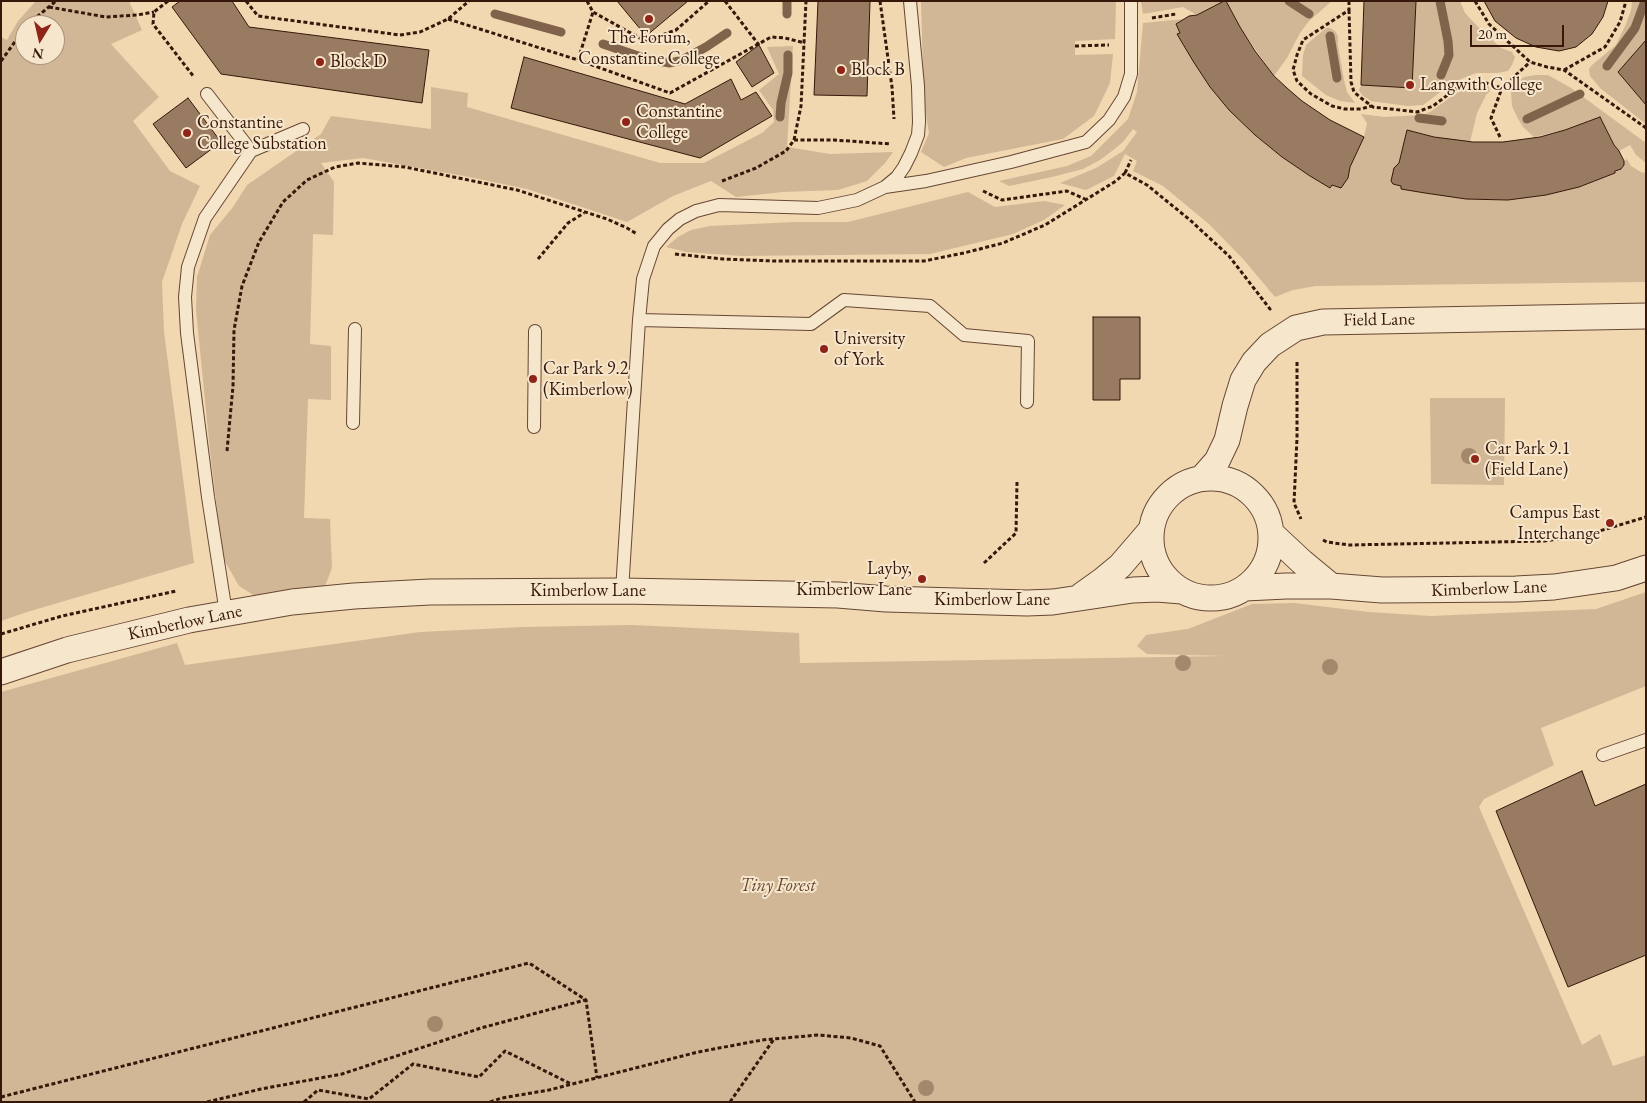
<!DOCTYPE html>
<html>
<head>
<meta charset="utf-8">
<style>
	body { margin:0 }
	#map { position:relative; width:1647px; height:1103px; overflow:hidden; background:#f1d8b1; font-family:"EB Garamond",serif }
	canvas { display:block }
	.frame { position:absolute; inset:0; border:2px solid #37170a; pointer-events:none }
	.north { position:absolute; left:15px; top:15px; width:50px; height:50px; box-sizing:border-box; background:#f6e6cc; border:1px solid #aa937e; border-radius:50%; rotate:189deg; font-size:14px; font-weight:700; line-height:20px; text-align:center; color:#37170a }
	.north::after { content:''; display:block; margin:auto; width:18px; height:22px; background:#8f2418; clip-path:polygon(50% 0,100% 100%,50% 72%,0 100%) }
	.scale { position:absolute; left:1470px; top:25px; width:94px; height:22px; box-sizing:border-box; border:2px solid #37170a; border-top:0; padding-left:6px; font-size:15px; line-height:18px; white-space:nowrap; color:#37170a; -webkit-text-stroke:4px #f6e6cc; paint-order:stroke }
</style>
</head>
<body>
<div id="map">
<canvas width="1647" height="1103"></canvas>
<div class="frame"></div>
<div class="north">N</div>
<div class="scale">20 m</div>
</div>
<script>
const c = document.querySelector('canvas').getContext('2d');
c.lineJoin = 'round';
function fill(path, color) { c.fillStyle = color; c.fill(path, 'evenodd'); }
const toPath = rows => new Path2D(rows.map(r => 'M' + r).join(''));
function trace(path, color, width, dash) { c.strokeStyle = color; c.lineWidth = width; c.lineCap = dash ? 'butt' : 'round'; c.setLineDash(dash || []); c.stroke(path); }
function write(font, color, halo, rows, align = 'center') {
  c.font = font + ' "EB Garamond",serif'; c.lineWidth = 4; c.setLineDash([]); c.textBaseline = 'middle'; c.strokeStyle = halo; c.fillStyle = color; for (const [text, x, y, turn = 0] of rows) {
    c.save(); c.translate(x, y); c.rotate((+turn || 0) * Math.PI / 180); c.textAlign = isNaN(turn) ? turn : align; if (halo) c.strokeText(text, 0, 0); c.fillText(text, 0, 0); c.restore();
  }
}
const green = toPath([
	[36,1,129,1,142,30,111,44,159,97,133,121,170,171,200,186,182,224,162,282,164,332,194,563,27,612,1,621,1,37,7,40,18,21],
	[25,25,55,25,55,55,25,55],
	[921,1,1116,1,1115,39,1075,41,1075,55,1113,54,1110,83,1094,116,1063,139,966,158,944,167,921,152,929,133,924,104],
	[1141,1,1224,1,1197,15,1183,7,1143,14],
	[1226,1,1332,1,1309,21,1300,33,1287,58,1274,76,1240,27],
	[1416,1,1460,1,1465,13,1480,29,1501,48,1512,52,1515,57,1512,65,1508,71,1498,73,1476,73,1454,82,1423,105,1407,106,1385,103,1371,101,1362,95,1359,90,1361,85,1412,87],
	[1632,1,1646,1,1646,40,1618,72,1646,105,1646,124,1600,88,1590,76,1589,69,1592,65,1616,45,1626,24,1631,10],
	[1184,19,1176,24,1180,33,1178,34,1210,87,1229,110,1255,135,1282,157,1310,176,1330,188,1332,185,1341,188,1348,178,1350,167,1364,137,1367,123,1361,114,1384,117,1423,115,1430,112,1455,94,1474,83,1481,84,1489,87,1490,91,1486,95,1477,113,1470,142,1434,137,1407,130,1399,163,1394,168,1391,181,1393,184,1401,186,1401,189,1425,193,1466,199,1508,200,1546,195,1579,187,1615,173,1615,171,1621,169,1624,165,1624,161,1627,159,1631,166,1641,172,1646,173,1646,282,1316,286,1293,290,1275,297,1244,260,1209,224,1163,186,1133,171,1137,161,1125,154,1114,176,1086,190,1060,183,1096,168,1123,151,1137,132,1133,129,1123,142,1112,151,1100,160,1083,169,1052,177,1009,186,999,181,1067,166,1091,156,1128,119,1137,92,1143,23],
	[1326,28,1330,28,1335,31,1338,36,1338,45,1344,80,1347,92,1355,103,1340,101,1326,95,1302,76,1303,55,1306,45],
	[793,46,787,147,830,154,893,152,885,163,867,181,838,190,783,192,736,197,711,181,673,196,627,222,527,189,464,176,363,158,321,163,334,182,333,235,313,234,310,344,331,346,331,400,308,399,304,518,330,519,332,568,325,586,255,596,239,586,223,558,210,451,196,310,197,277,210,235,233,207,247,185,321,134,331,116,431,129,431,87,468,93,467,107,660,163,704,163,762,133,774,122,773,110,759,90,779,74,767,47],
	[1536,75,1548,75,1571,88,1646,143,1646,163,1636,155,1630,145,1619,151,1614,145,1600,117,1565,130,1534,137,1523,127,1517,117,1512,106,1511,92,1514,84,1524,77],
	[968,192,995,207,1044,201,1065,205,1044,220,1013,234,930,254,741,256,686,252,666,247,678,237,691,230,710,226,795,222,848,222],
	[1430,398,1505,398,1504,485,1431,484],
	[1646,592,1646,686,1541,728,1554,765,1484,799,1479,807,1582,1045,1600,1034,1613,1066,1646,1055,1646,1102,1,1102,1,692,177,643,185,665,420,632,524,627,632,625,799,633,800,663,1225,656,1147,654,1137,646,1146,635,1188,629,1252,604,1294,603,1369,612,1431,616,1596,609]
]);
const stream = toPath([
	[1289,1,1309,14],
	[1440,1,1448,41,1449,55,1441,75],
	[495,14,561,32],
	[787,14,787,1],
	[1330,36,1337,78],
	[603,44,647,59,670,63,682,60,706,47,727,33],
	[1607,66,1635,28,1645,1],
	[780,117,781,103,788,73,788,55],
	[1419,118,1442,121],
	[1527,119,1580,94]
]);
const building = toPath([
	[180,1,232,1,249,27,429,50,422,103,221,74,172,7,180,1],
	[617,1,688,1,646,36,617,1],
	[818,1,870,1,867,96,814,95,818,1],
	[1224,1,1226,1,1240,27,1255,51,1274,76,1287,88,1302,101,1330,120,1364,137,1350,167,1348,178,1341,188,1332,185,1330,188,1310,176,1282,157,1255,135,1229,110,1210,87,1193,61,1177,34,1180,33,1176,24,1189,16,1197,15,1224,1],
	[1364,1,1416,1,1412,88,1361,85,1364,1],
	[1484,1,1608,1,1603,17,1592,34,1576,47,1559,51,1536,47,1516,38,1495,21,1484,1],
	[1646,40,1646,105,1618,72,1646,40],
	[759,45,774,73,752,87,736,62,759,45],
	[524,57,685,104,731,79,741,100,756,92,772,116,700,158,511,108,524,57],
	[188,98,221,142,186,168,153,124,188,98],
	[1600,117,1614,145,1619,151,1624,161,1624,165,1621,169,1615,171,1615,173,1579,187,1546,195,1508,200,1466,199,1425,193,1401,189,1401,186,1393,184,1391,181,1394,168,1399,163,1407,130,1434,137,1473,142,1503,142,1540,137,1565,130,1600,117],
	[1093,317,1140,317,1140,379,1120,379,1120,400,1093,400,1093,317],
	[1582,771,1595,806,1646,784,1646,955,1568,987,1496,811,1582,771]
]);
const path = toPath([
	[168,1,154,12,153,24,194,77],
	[246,1,258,16,400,35,420,32,448,19,469,1],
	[587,1,593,12,645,41,676,30,709,1],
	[725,1,759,45],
	[880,1,892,87,894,119],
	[1349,1,1349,10,1303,40,1297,55,1293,70,1297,81,1311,94,1332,106,1345,109,1361,109,1371,106],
	[1475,1,1489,24,1530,62,1547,67,1564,70,1646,128],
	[49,7,106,17,137,15,154,12],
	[1349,10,1351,82,1354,92,1361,98,1373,107,1417,112,1433,106,1465,82,1486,83,1502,88],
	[1152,18,1176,14],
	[448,19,578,60,670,93,771,37,785,38,805,43],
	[27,25,56,1],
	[1075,46,1109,45],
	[578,60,593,12],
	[1,61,25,28],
	[1564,70,1605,47,1620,22,1626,1],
	[1500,137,1491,118,1502,88,1530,62],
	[794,140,834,140,891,144],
	[1125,173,1131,160],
	[722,181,756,168,786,151,794,140,801,106,806,1],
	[983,191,1002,200,1067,191,1085,199],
	[675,254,723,259,774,261,924,261,964,253,1003,243,1045,225,1116,181,1125,173,1147,185,1190,220,1229,256,1270,309,1271,308],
	[538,259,568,223,584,213],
	[1297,362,1297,438,1294,503,1301,519],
	[227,451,233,386,234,330,242,286,259,242,283,202,307,180,335,167,358,163,405,167,517,190,607,219,627,228,637,234],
	[1323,540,1327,542,1349,545,1544,541,1586,535,1646,517],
	[984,563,1016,533,1017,482],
	[1,634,62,616,176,591],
	[1,1097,529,963,586,1000,597,1078],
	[207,1102,261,1089,342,1074,481,1028,585,1000],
	[304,1102,318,1090,369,1099,413,1064,479,1077,505,1051,571,1084],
	[490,1102,502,1098,549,1090,698,1052,762,1040,818,1035,851,1038,880,1046,915,1102],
	[730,1102,774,1039]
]);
const service = toPath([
	[207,94,251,151],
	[885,187,897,177,904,167,911,153,918,135,919,122,918,86,910,1],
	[639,320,811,324,844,300,930,306,964,335,1028,341,1027,402],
	[353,423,355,329],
	[534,427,535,331],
	[622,591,639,320,643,279,654,246,668,229,680,219,696,211,719,205,818,208,857,200,885,187,926,181,1011,162,1086,142,1109,120,1124,97,1131,74,1131,1],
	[226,613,208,497,187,333,185,297,188,267,205,218,251,151,303,129],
	[1603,755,1646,740]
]);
const minor = toPath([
	[1202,478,1217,461,1227,440,1235,406,1243,380,1254,362,1270,345,1296,328,1323,322,1646,316],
	'1151 538a60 60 0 1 1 120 0a60 60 0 1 1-120 0Z',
	[1271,533,1302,562,1331,586],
	[1245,588,1286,586,1331,586,1382,590,1516,589,1554,587,1616,578,1646,568],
	[1082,595,1103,580,1120,566,1151,530],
	[1,672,67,650,189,620,292,602,354,596,430,592,622,591,838,595,886,599,1027,603,1053,602,1133,590,1157,589,1182,591]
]);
const trees = [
	[1469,456],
	[1183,663],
	[1330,667],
	[435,1024],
	[926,1088]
];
const markers = [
	[649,19,5,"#8f2418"],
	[320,62,5,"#8f2418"],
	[841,70,5,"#8f2418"],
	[1410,85,5,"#8f2418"],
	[626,122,5,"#8f2418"],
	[187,133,5,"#8f2418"],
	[824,349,5,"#8f2418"],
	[533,379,5,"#8f2418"],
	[1475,459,5,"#8f2418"],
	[1610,523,5,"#8f2418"],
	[922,579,5,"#8f2418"]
];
const poiNames = [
	["The Forum,",649,38,"center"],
	["Constantine College",649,59,"center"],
	["Block D",330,62],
	["Block B",851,70],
	["Langwith College",1420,85],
	["Constantine",636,112],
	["College",636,133],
	["Constantine",197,123],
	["College Substation",197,144],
	["University",834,339],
	["of York",834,360],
	["Car Park 9.2",543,369],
	["(Kimberlow)",543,390],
	["Car Park 9.1",1485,449],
	["(Field Lane)",1485,470],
	["Campus East",1600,513,"right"],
	["Interchange",1600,534,"right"],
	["Layby,",912,569,"right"],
	["Kimberlow Lane",912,590,"right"]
];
const streetNames = [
	["Field Lane",1379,320,-1],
	["Kimberlow Lane",1489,589,-2],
	["Kimberlow Lane",588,591],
	["Kimberlow Lane",992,600],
	["Kimberlow Lane",185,623,-12]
];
const parkNames = [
	["Tiny Forest",778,886]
];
fill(green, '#d1b795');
trace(stream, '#81634c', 9);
fill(building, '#987b61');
trace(building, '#37170a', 1);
trace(service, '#664734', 14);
trace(minor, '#664734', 27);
trace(path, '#37170a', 3, [4, 2.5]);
trace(service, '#f6e6cc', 12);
trace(minor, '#f6e6cc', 25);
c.fillStyle = '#a4886c';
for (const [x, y] of trees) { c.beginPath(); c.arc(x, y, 8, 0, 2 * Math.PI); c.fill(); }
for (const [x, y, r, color] of markers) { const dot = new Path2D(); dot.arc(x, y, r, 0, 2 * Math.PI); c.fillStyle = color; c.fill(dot); trace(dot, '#f6e6cc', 2); }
write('18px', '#37170a', '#f6e6cc', poiNames, 'left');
write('18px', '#37170a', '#f6e6cc', streetNames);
write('italic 18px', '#654734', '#f6e6cc', parkNames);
</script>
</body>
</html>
